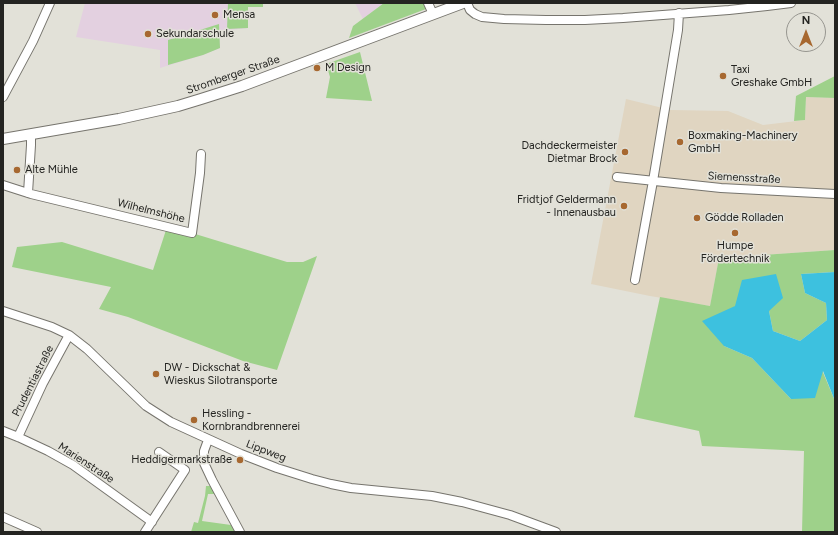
<!DOCTYPE html>
<html>
<head>
<meta charset="utf-8">
<style>
	body { margin:0 }
	#map { position:relative; width:838px; height:535px; overflow:hidden; background:#e2e1d8; font-family:Figtree,sans-serif }
	canvas { display:block }
	.frame { position:absolute; inset:0; border:4px solid #242421; pointer-events:none }
	.north { position:absolute; left:786px; top:12px; width:40px; height:40px; box-sizing:border-box; background:#e2e1d8; border:1px solid #96958f; border-radius:50%; rotate:0deg; font-size:11px; font-weight:700; line-height:16px; text-align:center; color:#242421 }
	.north::after { content:''; display:block; margin:auto; width:14px; height:18px; background:#a76830; clip-path:polygon(50% 0,100% 100%,50% 72%,0 100%) }
</style>
</head>
<body>
<div id="map">
<canvas width="838" height="535"></canvas>
<div class="frame"></div>
<div class="north">N</div>
</div>
<script>
const c = document.querySelector('canvas').getContext('2d');
c.lineJoin = 'round';
function fill(path, color) { c.fillStyle = color; c.fill(path, 'evenodd'); }
const toPath = rows => new Path2D(rows.map(r => 'M' + r).join(''));
function trace(path, color, width, dash) { c.strokeStyle = color; c.lineWidth = width; c.lineCap = dash ? 'butt' : 'round'; c.setLineDash(dash || []); c.stroke(path); }
function write(font, color, halo, rows, align = 'center') {
  c.font = font + ' Figtree,sans-serif'; c.lineWidth = 3; c.setLineDash([]); c.textBaseline = 'middle'; c.strokeStyle = halo; c.fillStyle = color; for (const [text, x, y, turn = 0] of rows) {
    c.save(); c.translate(x, y); c.rotate((+turn || 0) * Math.PI / 180); c.textAlign = isNaN(turn) ? turn : align; if (halo) c.strokeText(text, 0, 0); c.fillText(text, 0, 0); c.restore();
  }
}
const industrial = toPath([
	[806,97,835,98,835,250,719,258,710,306,650,296,591,284,626,99,671,110,728,111,763,125,805,120]
]);
const education = toPath([
	[85,3,263,3,263,7,248,7,248,28,219,31,220,48,203,55,160,68,160,50,76,37],
	[355,3,384,3,363,19]
]);
const green = toPath([
	[228,3,263,3,263,7,248,7,248,28,227,29],
	[384,3,425,3,426,9,349,38,353,26],
	[219,24,220,48,203,55,168,65,168,40],
	[360,52,372,101,326,98,330,77,326,64],
	[835,76,835,98,806,97,805,120,794,121,796,96,833,77],
	[166,230,192,233,287,262,303,262,317,256,277,370,243,361,128,317,99,309,111,287,12,267,17,247,62,242,153,270],
	[835,250,835,272,801,274,805,293,826,303,827,320,800,341,773,331,769,311,735,306,724,346,752,358,791,399,822,370,835,401,835,532,802,532,804,451,702,446,699,431,634,417,660,297,710,306,719,258],
	[206,486,210,486,216,494,208,494,202,521,231,525,235,532,191,532,194,522,198,523,205,496]
]);
const water = toPath([
	[835,272,835,401,823,371,815,398,791,399,752,358,724,346,702,321,735,306,742,280,776,274,783,298,769,311,773,331,800,341,827,320,826,303,805,293,801,274]
]);
const minor = toPath([
	[428,3,433,14],
	[467,3,470,10,475,14,482,17,504,19,546,20,585,20,623,18,729,10,767,6,791,3],
	[3,97,33,41,50,3],
	[617,177,721,188,835,194],
	[3,185,31,194,192,233,200,173,201,154],
	[28,193,31,145,31,134],
	[635,280,653,181,678,30,679,13],
	[3,311,52,327,69,335,87,349,146,406,171,422,241,454,277,468,312,479,331,484,351,488,432,496,462,502,510,515,556,532],
	[3,431,18,437,48,451,73,465,152,522],
	[18,437,43,383,69,335],
	[208,440,204,451,204,463,212,480,240,532],
	[3,517,37,532],
	[145,532,185,470,159,452]
]);
const major = toPath([
	[3,139,119,119,178,106,201,99,242,86,463,3]
]);
const markers = [
	[215,15,4,"#a76830"],
	[148,34,4,"#a76830"],
	[317,68,4,"#a76830"],
	[723,76,4,"#a76830"],
	[680,142,4,"#a76830"],
	[625,152,4,"#a76830"],
	[17,170,4,"#a76830"],
	[624,206,4,"#a76830"],
	[697,218,4,"#a76830"],
	[735,233,4,"#a76830"],
	[156,374,4,"#a76830"],
	[194,420,4,"#a76830"],
	[240,460,4,"#a76830"]
];
const poiNames = [
	["Mensa",223,15],
	["Sekundarschule",156,34],
	["M Design",325,68],
	["Taxi",731,70],
	["Greshake GmbH",731,83],
	["Boxmaking-Machinery",688,136],
	["GmbH",688,149],
	["Dachdeckermeister",617,146,"right"],
	["Dietmar Brock",617,159,"right"],
	["Alte Mühle",25,170],
	["Fridtjof Geldermann",616,200,"right"],
	["- Innenausbau",616,213,"right"],
	["Gödde Rolladen",705,218],
	["Humpe",735,246,"center"],
	["Fördertechnik",735,259,"center"],
	["DW - Dickschat &",164,368],
	["Wieskus Silotransporte",164,381],
	["Hessling -",202,414],
	["Kornbrandbrennerei",202,427],
	["Heddigermarkstraße",232,460,"right"]
];
const streetNames = [
	["Stromberger Straße",233,75,-19],
	["Siemensstraße",744,178,3],
	["Wilhelmshöhe",151,211,14],
	["Prudentiastraße",33,381,-63],
	["Lippweg",266,451,21],
	["Marienstraße",86,463,33]
];
fill(industrial, '#e0d5c1');
fill(education, '#e3d0e0');
fill(green, '#9ed18a');
fill(water, '#3dc1df');
trace(minor, '#76746d', 10);
trace(major, '#76746d', 12);
trace(minor, '#fff', 8);
trace(major, '#fff', 10);
for (const [x, y, r, color] of markers) { const dot = new Path2D(); dot.arc(x, y, r, 0, 2 * Math.PI); c.fillStyle = color; c.fill(dot); trace(dot, '#e2e1d8', 1.5); }
write('11px', '#242421', '#e2e1d8', poiNames, 'left');
write('11px', '#242421', '#e2e1d8', streetNames);
</script>
</body>
</html>
